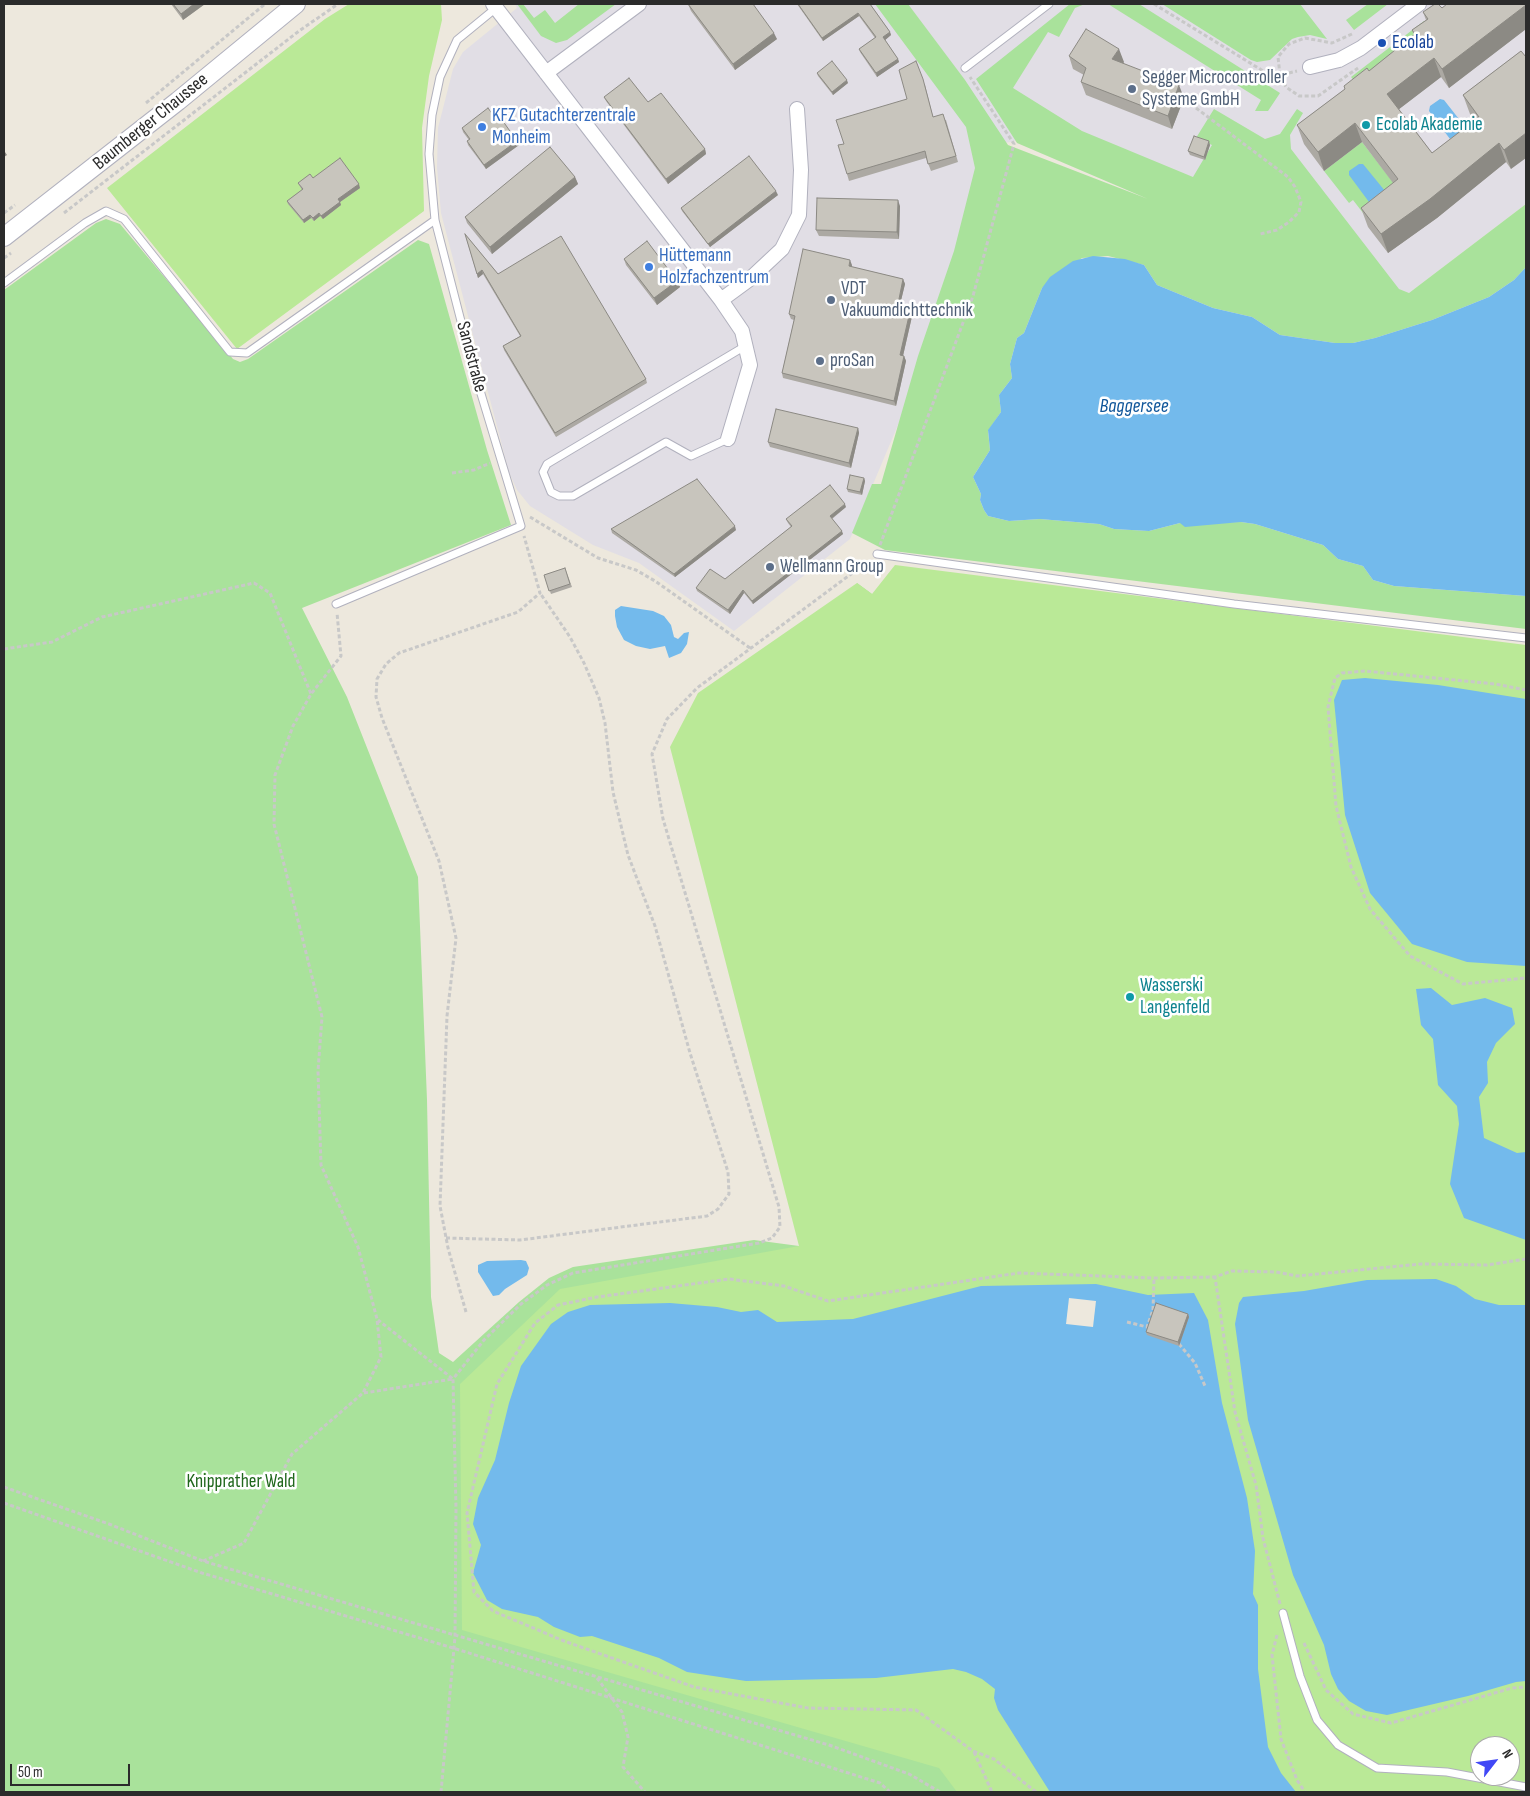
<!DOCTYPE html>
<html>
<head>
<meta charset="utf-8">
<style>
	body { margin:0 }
	#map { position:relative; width:1530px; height:1796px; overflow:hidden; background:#ede8dd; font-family:"Sofia Sans Condensed",sans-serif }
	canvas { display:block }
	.frame { position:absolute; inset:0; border:5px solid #2b2b2b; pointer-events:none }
	.north { position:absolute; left:1470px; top:1736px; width:50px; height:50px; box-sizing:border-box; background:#fff; border:1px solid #aaa; border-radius:50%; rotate:60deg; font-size:14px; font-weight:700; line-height:20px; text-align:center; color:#2b2b2b }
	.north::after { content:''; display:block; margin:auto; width:18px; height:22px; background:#4148f6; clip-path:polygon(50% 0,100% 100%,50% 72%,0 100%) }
	.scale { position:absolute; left:10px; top:1764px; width:120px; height:22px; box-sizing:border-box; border:2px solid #2b2b2b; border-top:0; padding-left:6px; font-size:15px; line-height:18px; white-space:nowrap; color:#2b2b2b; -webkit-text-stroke:4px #fff; paint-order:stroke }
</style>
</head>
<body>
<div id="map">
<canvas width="1530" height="1796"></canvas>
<div class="frame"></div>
<div class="north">N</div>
<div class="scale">50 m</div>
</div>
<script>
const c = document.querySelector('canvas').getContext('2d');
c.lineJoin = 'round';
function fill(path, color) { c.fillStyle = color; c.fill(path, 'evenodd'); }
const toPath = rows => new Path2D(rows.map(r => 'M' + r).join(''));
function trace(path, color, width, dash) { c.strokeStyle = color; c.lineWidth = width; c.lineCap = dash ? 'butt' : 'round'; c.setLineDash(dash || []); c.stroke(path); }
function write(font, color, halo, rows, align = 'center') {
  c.font = font + ' "Sofia Sans Condensed",sans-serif'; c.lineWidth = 5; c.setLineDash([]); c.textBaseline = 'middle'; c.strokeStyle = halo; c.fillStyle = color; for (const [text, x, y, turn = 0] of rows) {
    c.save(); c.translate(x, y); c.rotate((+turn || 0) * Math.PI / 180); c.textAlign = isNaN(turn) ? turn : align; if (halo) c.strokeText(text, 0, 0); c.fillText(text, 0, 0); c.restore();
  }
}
const industrial = toPath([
	[515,4,1526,4,1526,204,1409,293,1177,210,1019,141,985,145,932,344,850,539,734,631,639,563,593,545,530,506,517,490,509,472,441,213,437,167,438,128,453,69,463,52,517,8]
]);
const green = toPath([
	[517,4,523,4,534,18,545,10,555,23,579,4,616,4,567,40,556,43,541,36],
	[875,4,908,4,965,80,1008,145,1148,199,1017,143,976,79,1070,4,1085,4,1075,8,1059,37,1048,32,1013,88,1082,131,1193,177,1212,145,1196,138,1214,109,1265,139,1280,134,1297,109,1303,113,1290,135,1291,149,1399,289,1409,293,1526,204,1526,267,1514,280,1489,297,1432,320,1375,338,1353,343,1335,343,1280,335,1252,317,1213,308,1157,285,1144,265,1108,256,1082,258,1042,288,1024,333,1017,338,1010,364,1012,378,999,395,1001,412,988,431,990,450,973,477,981,494,980,500,984,510,988,516,1009,521,1040,519,1099,524,1114,529,1149,531,1180,523,1241,522,1255,524,1323,545,1338,559,1363,566,1373,580,1394,586,1526,596,1526,629,885,550,852,533,872,484,881,484,918,356,954,251,975,168,966,127],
	[1108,4,1139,4,1280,93,1268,111,1255,111,1261,100],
	[1162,4,1300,4,1327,39,1310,35,1298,37,1292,39,1270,60,1257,62,1251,60],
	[1368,4,1388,4,1354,30,1346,20],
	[1424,21,1432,30,1365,94,1351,77],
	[1362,142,1405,198,1368,227,1370,222,1353,200,1349,203,1324,171],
	[106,219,120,224,233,359,240,362,248,359,418,240,429,244,487,450,511,525,302,608,347,697,418,877,427,1100,431,1297,439,1353,453,1362,519,1302,549,1278,573,1267,754,1240,799,1246,857,583,872,594,1050,1792,4,1792,4,290,96,223]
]);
const pitch = toPath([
	[349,4,441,4,442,20,429,76,422,128,424,211,237,349,107,188,325,19],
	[895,565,1526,645,1526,1792,957,1792,939,1768,462,1630,460,1384,560,1289,799,1246,670,747,698,693,857,583,872,594],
	[1480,1746,1510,1746,1510,1776,1480,1776]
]);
const water = toPath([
	[1440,99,1444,100,1466,128,1450,139,1429,111,1430,106],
	[1359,164,1363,164,1385,191,1369,202,1349,175,1349,171],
	[1093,256,1125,259,1144,265,1157,285,1213,308,1252,317,1280,335,1335,343,1353,343,1375,338,1432,320,1489,297,1514,280,1526,267,1526,596,1394,586,1373,580,1363,566,1338,559,1323,545,1255,524,1241,522,1185,527,1180,523,1149,531,1114,529,1099,524,1040,519,1009,521,988,516,984,510,980,500,981,494,973,477,990,450,988,430,1001,412,999,395,1012,378,1010,364,1017,338,1024,333,1042,288,1050,277,1073,261],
	[621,606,653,611,664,616,671,625,674,637,678,639,684,633,689,632,687,644,681,653,669,658,665,646,650,649,636,646,624,640,617,627,615,616,615,610],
	[1365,678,1438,685,1526,699,1526,966,1467,962,1412,944,1370,893,1345,815,1334,700,1342,680],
	[1431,988,1452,1005,1485,998,1512,1008,1515,1024,1496,1043,1487,1062,1488,1083,1479,1097,1484,1138,1517,1153,1526,1152,1526,1240,1464,1218,1450,1184,1459,1124,1457,1106,1438,1085,1433,1039,1421,1025,1416,989],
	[521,1260,526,1261,529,1268,527,1275,505,1289,499,1295,493,1296,478,1272,478,1265,487,1261],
	[1436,1279,1456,1286,1475,1299,1499,1305,1526,1305,1526,1681,1516,1682,1468,1696,1387,1715,1366,1711,1349,1701,1338,1689,1331,1674,1324,1645,1293,1575,1248,1420,1235,1324,1239,1303,1243,1297,1304,1291,1367,1280],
	[1096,1284,1148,1295,1194,1293,1208,1320,1222,1403,1247,1498,1255,1551,1253,1594,1258,1605,1258,1669,1268,1747,1281,1773,1296,1792,1050,1792,998,1710,994,1698,995,1689,982,1679,966,1672,953,1669,876,1678,746,1681,687,1672,659,1658,592,1636,580,1637,554,1627,538,1617,502,1609,487,1600,473,1573,481,1545,473,1524,478,1498,495,1460,509,1403,521,1366,551,1324,568,1312,590,1305,670,1303,717,1307,741,1312,758,1310,777,1322,853,1319,981,1286]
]);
const pier = toPath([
	[1069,1298,1096,1301,1093,1327,1066,1324]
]);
const path = toPath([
	[1154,4,1273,77,1297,71],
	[1437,8,1442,4],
	[1352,34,1332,43,1305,38,1289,44,1278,57,1280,75,1286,87,1299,96,1318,96,1358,68],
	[146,103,265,4],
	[1196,108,1288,177,1295,187,1301,202,1299,212,1289,222,1277,230,1260,234],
	[4,213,15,205],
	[64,213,299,31,338,4],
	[4,258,11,253],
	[452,473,474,470,490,463],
	[530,517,598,558,636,570,655,581,750,648],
	[880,545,973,296,1014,144,970,77],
	[4,649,52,642,102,617,254,583,270,593,311,694],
	[1526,690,1495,684,1365,671,1342,673,1335,678,1328,707,1336,806,1351,867,1370,909,1410,956,1463,984,1526,978],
	[446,1238,520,1240,707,1216,718,1209,729,1194,728,1172,690,1053,655,926,628,855,613,792,605,723,599,698,584,663,570,637,540,593],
	[1153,1310,1154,1278],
	[466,1312,448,1248,440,1206,447,1016,456,938,439,861,382,718,376,697,377,679,386,664,399,653,518,612,540,593,524,536],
	[1127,1322,1147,1327,1153,1310,1156,1311],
	[1179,1344,1195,1363,1205,1386],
	[364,1393,453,1379,378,1320],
	[4,1487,109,1524,203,1561,829,1745,909,1774,940,1792],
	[4,1503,202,1573,453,1648,880,1783,890,1792],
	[203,1561,244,1543,292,1454,363,1393,381,1357,377,1319,358,1247,321,1165,318,1071,322,1017,274,824,275,775,293,726,311,694,341,656,337,613],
	[1280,1604,1263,1538,1256,1485,1235,1412,1215,1277,1232,1271,1276,1272,1297,1276,1421,1264,1487,1265,1526,1259],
	[1277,1635,1272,1655,1281,1739,1297,1780,1305,1792],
	[1304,1643,1326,1690,1353,1714,1391,1723,1512,1688,1526,1687],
	[597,1678,622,1712,628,1737,623,1767,645,1792],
	[974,1752,992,1792],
	[441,1792,455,1637,456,1508,453,1379,484,1340,521,1304,547,1285,573,1273,759,1243,772,1238,780,1227,779,1207,663,819,652,754,667,719,697,688,870,560],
	[1036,1792,994,1759,973,1751,916,1710,808,1708,694,1687,564,1641,493,1611,474,1592,467,1513,497,1384,535,1323,558,1305,597,1297,729,1279,784,1286,828,1301,1019,1273,1154,1278,1215,1277]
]);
const service = toPath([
	[965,68,1049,4],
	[4,283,85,223,106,211,124,219,230,352,247,353,435,220],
	[728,439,691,456,666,442,573,496,559,496,551,492,543,472,547,464,747,345],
	[877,554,1234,604,1526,638],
	[336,604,521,526,472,364,435,220,429,154,432,115,440,77,457,40,496,8],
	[1283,1613,1300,1676,1317,1720,1338,1745,1377,1768,1447,1772,1526,1787]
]);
const minor = toPath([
	[493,4,721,300,742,331,750,365,728,439],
	[1310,67,1339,60,1361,48,1419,4],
	[546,73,639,4],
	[721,300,751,278,782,249,799,215,801,170,797,109]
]);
const tertiary = toPath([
	[4,237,178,101,296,4]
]);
const wall = toPath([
	[171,4,205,4,183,20],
	[688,4,777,39,735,70,691,11],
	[797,4,870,4,890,32,891,35,885,40,898,59,899,62,877,77,860,52,859,49,875,38,859,16,823,41],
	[1526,4,1526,29,1449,88,1441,77,1399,109,1432,153,1474,121,1470,114,1463,95,1521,51,1511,169,1506,162,1437,218,1388,253,1368,227,1361,208,1393,183,1362,142,1324,171,1304,144,1297,125,1345,89,1344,86,1369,71,1414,35,1412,30,1426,20,1423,12],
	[1069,56,1124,62,1123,63,1184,98,1172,129,1086,95,1081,82,1084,75,1073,69],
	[817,73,848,83,833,95,818,76],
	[925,85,933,117,946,120,958,162,931,171,926,158,849,181,847,174,844,144,907,99],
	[604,97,648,102,705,149,706,154,668,184,606,101],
	[496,119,519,145,486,169,468,145,467,141,469,140,463,132,462,128],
	[1210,145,1205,160,1190,155,1188,151],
	[575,177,578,184,492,254,467,223,465,217],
	[313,178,360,188,340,202,341,205,323,219,320,216,314,221,311,218,304,223,288,204,287,201,302,190,298,183],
	[778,195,710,247,682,211,681,208],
	[900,206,899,239,819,236,816,230],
	[465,234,498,274,646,379,647,383,556,437,504,350,503,346,520,336,483,274,478,278],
	[624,259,677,281,680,287,657,305,626,265],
	[852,265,852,267,903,279,905,284,900,304,911,307,913,312,903,356,904,356,906,361,896,406,783,378,782,373,794,320,791,319,789,314],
	[858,428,859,433,851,468,770,447,768,442],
	[864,478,865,481,862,495,848,492,847,489],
	[846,507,832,519,843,534,753,604,744,593,730,614,697,591,696,588,725,579,791,527,788,523,786,519],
	[611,529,736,530,675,577,612,533],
	[565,568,572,587,551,594,544,575],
	[1188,1314,1189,1317,1179,1346,1147,1335,1146,1332]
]);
const shadedWall = toPath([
	[194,4,205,4,183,20,181,14],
	[1526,5,1526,29,1449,88,1442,69],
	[858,13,859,16,823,41,822,38],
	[890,32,891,35,884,41,883,37],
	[774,33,777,39,735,70,733,64],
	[1119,49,1124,62,1117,72,1112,59],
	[1434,58,1441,77,1394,113,1387,94],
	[898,59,899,62,877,77,876,73],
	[847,80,848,83,833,95,832,92],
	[1179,85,1184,98,1172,129,1168,116],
	[1355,123,1362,142,1324,171,1318,152],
	[1526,133,1526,158,1511,169,1504,150],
	[517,141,519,145,486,169,484,165],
	[1209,141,1210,145,1205,160,1204,157],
	[1499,143,1506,162,1437,218,1388,253,1381,234],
	[705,149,706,154,668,184,666,179],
	[5,152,7,155,4,157,4,153],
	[575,177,578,184,492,254,490,247],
	[359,184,360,188,340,202,341,205,323,219,321,216,338,199],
	[776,191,778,195,710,247,708,244],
	[898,200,900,206,899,239,897,232],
	[319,213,320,216,314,221,313,218],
	[310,215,311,218,304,223,303,220],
	[850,260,852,265,851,271,849,266],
	[482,270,483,274,478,278,477,274],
	[903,279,905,284,899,309,898,304],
	[677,281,680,287,657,305,654,298],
	[911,307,913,312,902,360,900,355],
	[904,356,906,361,896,406,894,401],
	[858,428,859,433,851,468,849,463],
	[864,478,865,481,862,495,860,492],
	[845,504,846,507,831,519,830,516],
	[735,526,736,530,675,577,674,574],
	[842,531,843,534,753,604,752,601],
	[743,590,744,593,730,614,728,610],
	[1188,1314,1189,1317,1179,1346,1178,1342]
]);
const building = toPath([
	[173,4,194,4,181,14,173,4],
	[688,4,753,4,774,33,733,64,688,4],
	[798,4,870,4,890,32,883,37,898,59,876,73,859,49,876,37,858,13,822,38,798,4],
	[1435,4,1438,4,1442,8,1447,4,1526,4,1526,5,1442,69,1434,58,1387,94,1432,153,1479,117,1463,95,1521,51,1526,57,1526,133,1504,150,1499,143,1430,199,1381,234,1361,208,1398,179,1355,123,1318,152,1297,125,1345,89,1344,86,1367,68,1369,71,1415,34,1412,30,1428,19,1423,12,1435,4],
	[1086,29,1119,49,1112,59,1179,85,1168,116,1081,82,1086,68,1069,56,1086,29],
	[832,61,847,80,832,92,817,73,832,61],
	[916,61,923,79,933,117,943,114,956,156,928,164,925,151,847,174,838,145,844,144,836,120,907,99,899,70,916,61],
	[629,78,648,102,661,93,705,149,666,179,604,97,629,78],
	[488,108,496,119,500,117,517,141,484,165,467,141,470,139,462,128,488,108],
	[1194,136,1209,141,1204,157,1188,151,1194,136],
	[550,147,575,177,490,247,465,217,550,147],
	[749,156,776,191,708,244,681,208,749,156],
	[340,158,359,184,338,199,340,202,321,216,319,213,313,218,310,215,303,220,287,201,303,189,298,183,310,174,313,178,340,158],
	[817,198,898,200,897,232,816,230,817,198],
	[465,234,498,274,561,236,646,379,555,433,503,346,521,336,482,270,477,274,465,234],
	[647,241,677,281,654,298,624,259,647,241],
	[803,249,850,260,849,266,903,279,898,304,911,307,900,355,904,356,894,401,782,373,795,316,789,314,803,249],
	[776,409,858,428,849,463,768,442,776,409],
	[850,475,864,478,860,492,847,489,850,475],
	[697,479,735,526,674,574,611,529,697,479],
	[830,485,845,504,830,516,842,531,752,601,743,590,728,610,696,588,710,569,725,579,792,526,786,519,830,485],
	[565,568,570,584,549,591,544,575,565,568],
	[1156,1303,1188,1314,1178,1342,1146,1332,1156,1303]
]);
const markers = [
	[1382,43,5,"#1a4fb4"],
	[1132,89,5,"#5c6f8a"],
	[1366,125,5,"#0f9aa8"],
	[482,127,5,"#3f7fe0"],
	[649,267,5,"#3f7fe0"],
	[831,300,5,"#5c6f8a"],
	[820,361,5,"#5c6f8a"],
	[770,567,5,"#5c6f8a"],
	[1130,997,5,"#0f9aa8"]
];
const transitNames = [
	["Ecolab",1392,43]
];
const serviceNames = [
	["Segger Microcontroller",1142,78],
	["Systeme GmbH",1142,100],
	["VDT",841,289],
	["Vakuumdichttechnik",841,311],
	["proSan",830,361],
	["Wellmann Group",780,567]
];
const shopNames = [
	["KFZ Gutachterzentrale",492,116],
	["Monheim",492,138],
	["Hüttemann",659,256],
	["Holzfachzentrum",659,278]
];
const streetNames = [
	["Baumberger Chaussee",151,122,-39],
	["Sandstraße",471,357,75]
];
const cultureNames = [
	["Ecolab Akademie",1376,125],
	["Wasserski",1140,986],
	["Langenfeld",1140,1008]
];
const parkNames = [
	["Knipprather Wald",241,1482]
];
const waterNames = [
	["Baggersee",1134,407]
];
fill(industrial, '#e1dee5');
fill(green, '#a9e29b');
fill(pitch, '#bae997');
fill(water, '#73baec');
fill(pier, '#ede8dd');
trace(service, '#b1b1be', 9);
trace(minor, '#b1b1be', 16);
trace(tertiary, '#b1b1be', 20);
trace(path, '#c8c8c8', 3, [4, 2.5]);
trace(service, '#fff', 7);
trace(minor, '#fff', 14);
trace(tertiary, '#fff', 18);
fill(wall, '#aca9a3');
fill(shadedWall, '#8c8a84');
fill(building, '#c8c5bd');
trace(building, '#8c8a84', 1);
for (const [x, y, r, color] of markers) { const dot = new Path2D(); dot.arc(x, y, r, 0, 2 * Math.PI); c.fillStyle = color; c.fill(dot); trace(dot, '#fff', 2); }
write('19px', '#164399', '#fff', transitNames, 'left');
write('19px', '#4e5e75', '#fff', serviceNames, 'left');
write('19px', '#366cbe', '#fff', shopNames, 'left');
write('19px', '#2b2b2b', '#fff', streetNames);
write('19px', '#0d838f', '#fff', cultureNames, 'left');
write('19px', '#20671c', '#fff', parkNames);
write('italic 20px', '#10569a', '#fff', waterNames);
</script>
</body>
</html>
